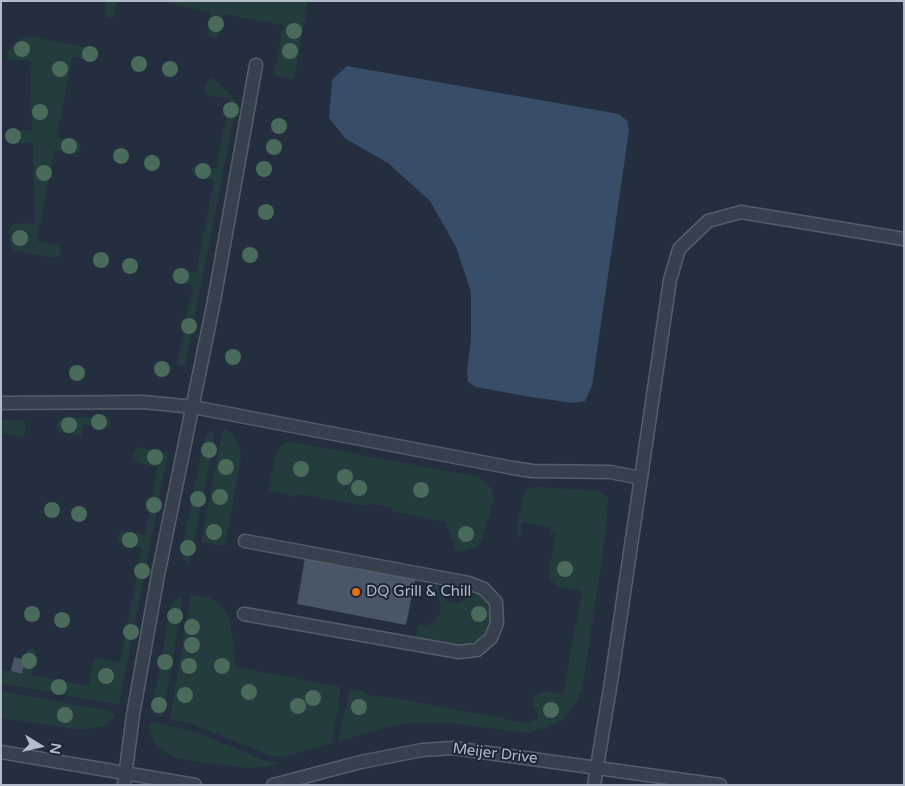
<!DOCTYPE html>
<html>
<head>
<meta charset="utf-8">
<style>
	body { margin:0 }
	#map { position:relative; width:905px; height:786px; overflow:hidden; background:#232f3e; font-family:"Varela Round",sans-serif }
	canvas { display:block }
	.frame { position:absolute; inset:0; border:2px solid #b3bcc9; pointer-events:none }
	.north { position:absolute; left:15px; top:721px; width:50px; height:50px; -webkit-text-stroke:4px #1c2633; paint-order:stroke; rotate:100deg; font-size:14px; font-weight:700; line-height:20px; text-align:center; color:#b3bcc9 }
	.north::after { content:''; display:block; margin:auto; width:18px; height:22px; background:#b3bcc9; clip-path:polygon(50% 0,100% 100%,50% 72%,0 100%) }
</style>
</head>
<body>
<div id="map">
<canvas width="905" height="786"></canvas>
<div class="frame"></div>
<div class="north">N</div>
</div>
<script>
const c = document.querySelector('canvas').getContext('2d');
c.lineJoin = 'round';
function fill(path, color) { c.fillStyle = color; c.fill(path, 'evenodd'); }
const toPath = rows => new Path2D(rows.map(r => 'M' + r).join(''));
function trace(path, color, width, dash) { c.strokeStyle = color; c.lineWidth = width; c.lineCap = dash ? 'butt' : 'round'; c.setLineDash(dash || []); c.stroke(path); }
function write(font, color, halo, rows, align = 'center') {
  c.font = font + ' "Varela Round",sans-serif'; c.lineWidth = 4; c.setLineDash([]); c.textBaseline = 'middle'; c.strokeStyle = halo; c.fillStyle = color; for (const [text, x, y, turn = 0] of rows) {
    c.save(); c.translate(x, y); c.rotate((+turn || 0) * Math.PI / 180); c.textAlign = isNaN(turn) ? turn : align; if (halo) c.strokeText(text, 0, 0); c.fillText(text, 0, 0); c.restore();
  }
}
const green = toPath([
	[106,1,117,1,114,15,111,18,107,18,104,14],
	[159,1,308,1,294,79,274,75,283,25,223,14,219,35,216,38,211,38,207,34,211,12],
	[33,37,95,49,99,52,98,57,93,61,72,57,57,137,78,141,81,145,80,151,75,154,54,150,37,241,58,246,61,251,60,255,55,258,13,250,10,246,9,229,14,224,35,223,33,143,11,143,7,140,7,135,11,130,32,130,30,60,9,60,6,56,13,45,23,38],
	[211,78,214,79,232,97,235,104,235,113,185,366,177,365,193,285,175,281,172,277,172,272,176,269,196,273,214,180,195,176,192,173,192,168,197,165,216,169,230,99,208,95,205,92,206,83],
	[105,417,109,418,111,422,109,427,105,429,83,424,81,436,59,432,57,426,58,421,62,418],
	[1,420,24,420,26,424,25,434,20,437,1,433],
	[223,429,230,432,236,440,240,449,241,458,225,546,201,542],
	[214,430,214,440,189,565,184,560,182,551,203,443,208,434],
	[292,442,479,477,487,483,492,490,494,499,481,541,477,547,462,552,456,550,446,522,392,511,392,508,371,503,367,506,300,494,290,497,287,494,269,490,274,460,278,450,283,444],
	[138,447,168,453,119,705,1,683,1,669,22,674,26,652,30,649,34,649,35,654,31,675,89,686,93,663,98,658,120,663,142,547,122,543,119,541,118,537,120,533,123,531,145,535,158,467,137,462,133,455],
	[537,487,587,490,598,491,608,497,606,531,583,685,577,702,563,719,547,728,528,733,449,723,414,722,388,727,338,741,350,689,364,692,366,695,394,698,527,723,539,718,532,701,533,697,546,691,563,694,582,591,557,586,552,581,548,573,556,534,550,533,551,527,522,522,520,537,516,534,523,496,528,489],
	[433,583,439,584,438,589,448,602,458,603,478,593,486,602,490,611,490,620,487,631,480,639,472,643,462,645,416,637,418,626,427,625,434,621,438,616,441,610,440,603,433,586],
	[191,595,210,598,219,604,226,612,230,621,236,667,340,687,339,704,332,743,283,757,272,756,191,724,170,719],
	[181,596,182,602,163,717,151,713,171,607,174,600],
	[1,691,109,711,115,715,104,726,89,729,75,729,1,718],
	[149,723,158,723,198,733,266,761,281,763,255,768,235,767,177,758,164,752,153,742,150,733]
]);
const water = toPath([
	[347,66,619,114,627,121,629,130,592,386,585,401,573,403,531,397,476,387,468,382,467,369,471,340,471,292,456,247,430,201,388,163,346,139,329,118,332,80]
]);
const building = toPath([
	[305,558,415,580,406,625,297,604],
	[14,657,25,660,22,674,11,671]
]);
const lane = toPath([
	[1,403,144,402,193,407,513,468,532,471,610,472,641,478],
	[244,614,459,652,477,650,491,638,497,623,496,602,484,589,469,583,245,541],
	[1,752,195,785],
	[124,785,133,715,158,575,214,301,256,65],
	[273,785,361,762,422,750,453,748,720,785],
	[594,785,611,682,670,280,679,249,708,221,741,212,904,239]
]);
const trees = [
	[216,24],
	[294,31],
	[22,49],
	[290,51],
	[90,54],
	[139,64],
	[60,69],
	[170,69],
	[231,110],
	[40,112],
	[279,126],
	[13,136],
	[69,146],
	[274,147],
	[121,156],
	[152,163],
	[264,169],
	[203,171],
	[44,173],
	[266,212],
	[20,238],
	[250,255],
	[101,260],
	[130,266],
	[181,276],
	[189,326],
	[233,357],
	[162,369],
	[77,373],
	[99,422],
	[69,425],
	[209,450],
	[155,457],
	[226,467],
	[301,469],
	[345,477],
	[359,488],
	[421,490],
	[220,497],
	[198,499],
	[154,505],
	[52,510],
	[79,514],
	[214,532],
	[466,534],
	[130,540],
	[188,548],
	[565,569],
	[142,571],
	[32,614],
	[479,614],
	[175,616],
	[62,620],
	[192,627],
	[131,632],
	[192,645],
	[29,661],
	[165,662],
	[189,666],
	[222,666],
	[106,676],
	[59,687],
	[249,692],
	[185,695],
	[313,698],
	[159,705],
	[298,706],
	[359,707],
	[551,710],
	[65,715]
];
const markers = [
	[356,592,5,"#e8710a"]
];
const poiNames = [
	["DQ Grill & Chill",366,592]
];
const streetNames = [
	["Meijer Drive",495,754,7]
];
fill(green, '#253c3f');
fill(water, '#384d67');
fill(building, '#495667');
trace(lane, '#555f6c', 15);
trace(lane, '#37414e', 12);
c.fillStyle = '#4a6a5c';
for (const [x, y] of trees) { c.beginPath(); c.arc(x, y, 8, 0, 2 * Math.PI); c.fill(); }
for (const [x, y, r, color] of markers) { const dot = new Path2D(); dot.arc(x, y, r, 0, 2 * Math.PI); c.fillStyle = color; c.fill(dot); trace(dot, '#1c2633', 2); }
write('15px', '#b3bcc9', '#1c2633', poiNames, 'left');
write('15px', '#b3bcc9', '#1c2633', streetNames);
</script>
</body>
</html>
